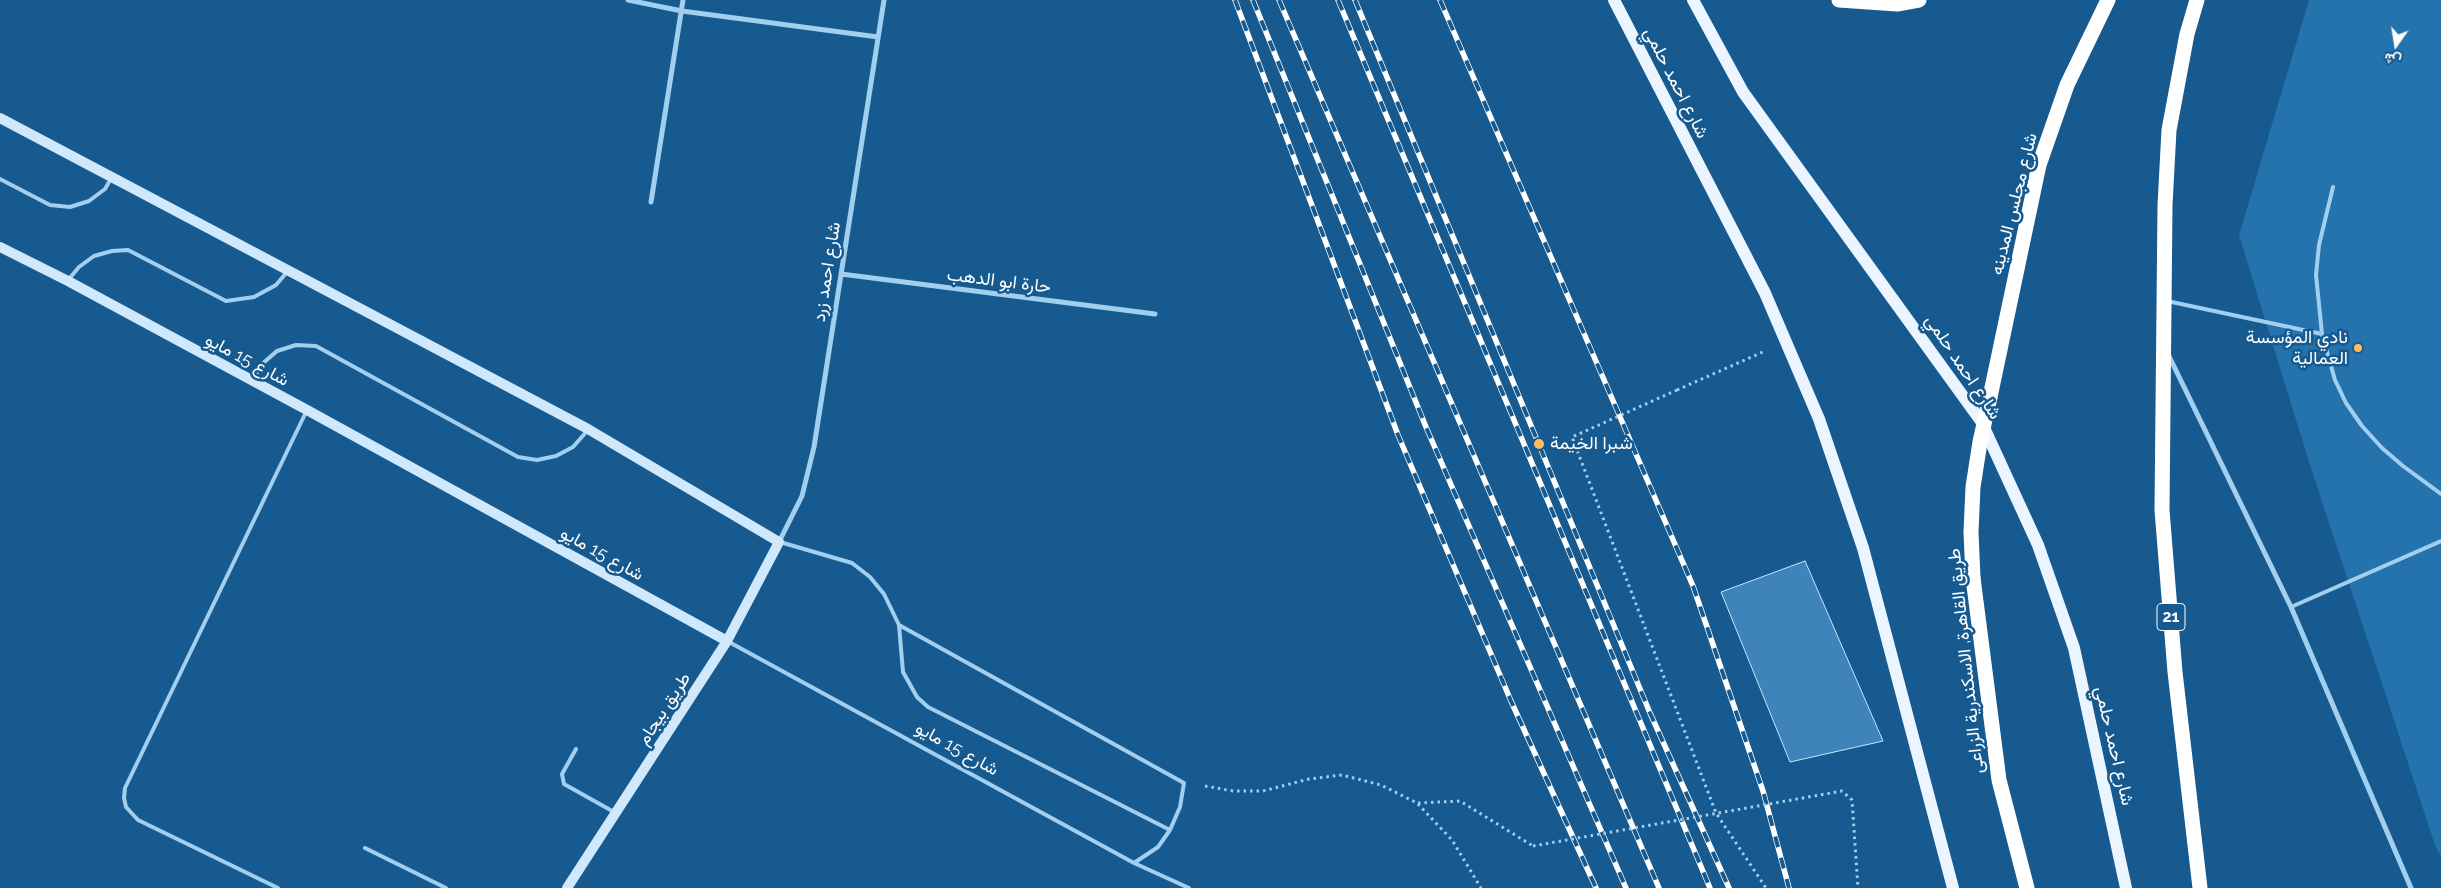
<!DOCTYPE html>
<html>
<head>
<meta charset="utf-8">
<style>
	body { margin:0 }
	#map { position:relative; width:2441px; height:888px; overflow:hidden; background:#165a8f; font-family:Raleway,Vazirmatn,sans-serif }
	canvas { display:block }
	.north { position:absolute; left:2371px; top:20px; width:50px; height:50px; -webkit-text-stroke:4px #165a8f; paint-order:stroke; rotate:193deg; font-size:14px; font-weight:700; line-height:20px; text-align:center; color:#fff }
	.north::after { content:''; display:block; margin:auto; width:18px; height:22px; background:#fff; clip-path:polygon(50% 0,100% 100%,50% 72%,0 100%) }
</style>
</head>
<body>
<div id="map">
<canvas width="2441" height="888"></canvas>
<div class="north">ش</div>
</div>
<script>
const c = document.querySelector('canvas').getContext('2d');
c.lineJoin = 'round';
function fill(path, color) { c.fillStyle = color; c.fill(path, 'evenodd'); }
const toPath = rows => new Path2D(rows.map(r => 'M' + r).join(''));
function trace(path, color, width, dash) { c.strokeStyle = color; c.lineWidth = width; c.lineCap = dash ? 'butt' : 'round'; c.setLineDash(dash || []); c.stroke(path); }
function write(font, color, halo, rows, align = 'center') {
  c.font = font + ' Raleway,Vazirmatn,sans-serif'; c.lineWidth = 5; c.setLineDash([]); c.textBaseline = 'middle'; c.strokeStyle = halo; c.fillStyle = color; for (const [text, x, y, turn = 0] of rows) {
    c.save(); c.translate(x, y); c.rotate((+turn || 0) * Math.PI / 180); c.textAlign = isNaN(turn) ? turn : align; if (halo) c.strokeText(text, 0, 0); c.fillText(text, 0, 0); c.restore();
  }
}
const green = toPath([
	[2309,0,2441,0,2441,856,2435,845,2309,462,2239,235]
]);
const building = toPath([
	[1805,561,1883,741,1790,762,1721,592,1805,561]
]);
const path = toPath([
	[1677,390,1763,352],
	[1205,786,1233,791,1263,791,1309,779,1342,775,1381,785,1417,803,1452,840,1481,888],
	[1418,803,1460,801,1533,846]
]);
const lane = toPath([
	[0,179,50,205,70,207,89,201,105,189,112,177],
	[2333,187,2319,245,2316,275,2322,334,2335,380,2346,403,2362,426,2382,448,2403,466,2441,494],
	[69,279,79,267,94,256,112,251,128,250,226,301,254,297,276,285,287,272],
	[2167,301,2322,334],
	[253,380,262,364,277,351,296,345,316,346,518,457,537,460,556,456,573,447,587,431],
	[780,542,852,563,870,577,884,594,899,625,1184,783,1180,807,1170,830,1158,847,1134,863],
	[2291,607,2441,541],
	[899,625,903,672,917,697,928,707,1170,830],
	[729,642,1134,863,1189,888],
	[576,749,562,774,564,784,614,812],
	[365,848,446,888],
	[278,888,138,820,126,807,124,798,125,788,307,410]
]);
const street = toPath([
	[628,0,682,11,878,37],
	[651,202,683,0],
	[841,274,1155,314],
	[2168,354,2291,607,2411,888],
	[779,542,802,496,814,447,884,0]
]);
const secondary = toPath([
	[0,118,588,429,779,542,727,641,567,888],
	[0,247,68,281,307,410,727,641]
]);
const primary = toPath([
	[1614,0,1765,293,1819,419,1863,548,1953,888],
	[1693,0,1743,92,1981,421,2038,545,2074,648,2126,888]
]);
const highway = toPath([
	[1839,0,1897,4,1919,0],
	[2197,0,2187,34,2169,130,2165,205,2162,510,2175,672,2200,888],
	[1990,397,2039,165,2067,85,2108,0],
	[1973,578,1999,780,2027,888]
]);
const rail = toPath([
	[1235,0,1398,435,1511,701,1596,888],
	[1253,0,1426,427,1626,888],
	[1279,0,1659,888],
	[1338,0,1710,888],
	[1355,0,1650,713,1729,888],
	[1440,0,1693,586,1763,791,1789,888]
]);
const pathBridge = toPath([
	[1677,390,1572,437,1716,813,1766,888],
	[1533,846,1842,791,1852,800,1858,888]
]);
const highwayBridge = toPath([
	[1973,578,1971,532,1973,487,1980,442,1990,397]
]);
const markers = [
	[2358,348,5,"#ffbd61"],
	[1539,444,6,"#ffbd61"]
];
const shields = [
	[2171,617,28]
];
const shieldNames = [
	["21",2171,617]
];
const streetNames = [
	["شارع احمد حلمي",1676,83,63],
	["شارع مجلس المدينه",2014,204,-76],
	["شارع احمد زرد",827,272,-81],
	["حارة ابو الدهب",999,281,7],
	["شارع 15 مايو",247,360,28],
	["شارع احمد حلمي",1963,367,56],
	["شارع 15 مايو",602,554,29],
	["طريق القاهرة, الاسكندرية الزراعى",1966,661,-96],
	["طريق بيجام",664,709,-57],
	["شارع احمد حلمي",2114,746,77],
	["شارع 15 مايو",957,749,29]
];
const poiNames = [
	["نادي المؤسسة",2348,338],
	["العمالية",2348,359],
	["شبرا الخيمة",1550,444,"left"]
];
fill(green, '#2573ac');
fill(building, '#3e84b8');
trace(building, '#c8e6fb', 1);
trace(path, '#a2cff0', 3, [2.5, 4]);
trace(lane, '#a2cff0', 4);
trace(street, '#a2cff0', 5);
trace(secondary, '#d0e8fb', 10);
trace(primary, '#ebf5ff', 12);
trace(highway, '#fff', 15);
trace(rail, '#fff', 5.5);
trace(rail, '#165a8f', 4, [11]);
trace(pathBridge, '#a2cff0', 3, [2.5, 4]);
trace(highwayBridge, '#fff', 15);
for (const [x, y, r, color] of markers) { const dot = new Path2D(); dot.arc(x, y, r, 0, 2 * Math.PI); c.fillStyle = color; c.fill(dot); trace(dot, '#165a8f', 2); }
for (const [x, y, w] of shields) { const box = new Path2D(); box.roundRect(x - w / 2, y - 13.5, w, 27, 4); c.fillStyle = '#165a8f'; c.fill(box); trace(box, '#fff', 1); }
write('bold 16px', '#fff', null, shieldNames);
write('18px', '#fff', '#165a8f', streetNames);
write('18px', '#fff', '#165a8f', poiNames, 'right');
</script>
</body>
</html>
